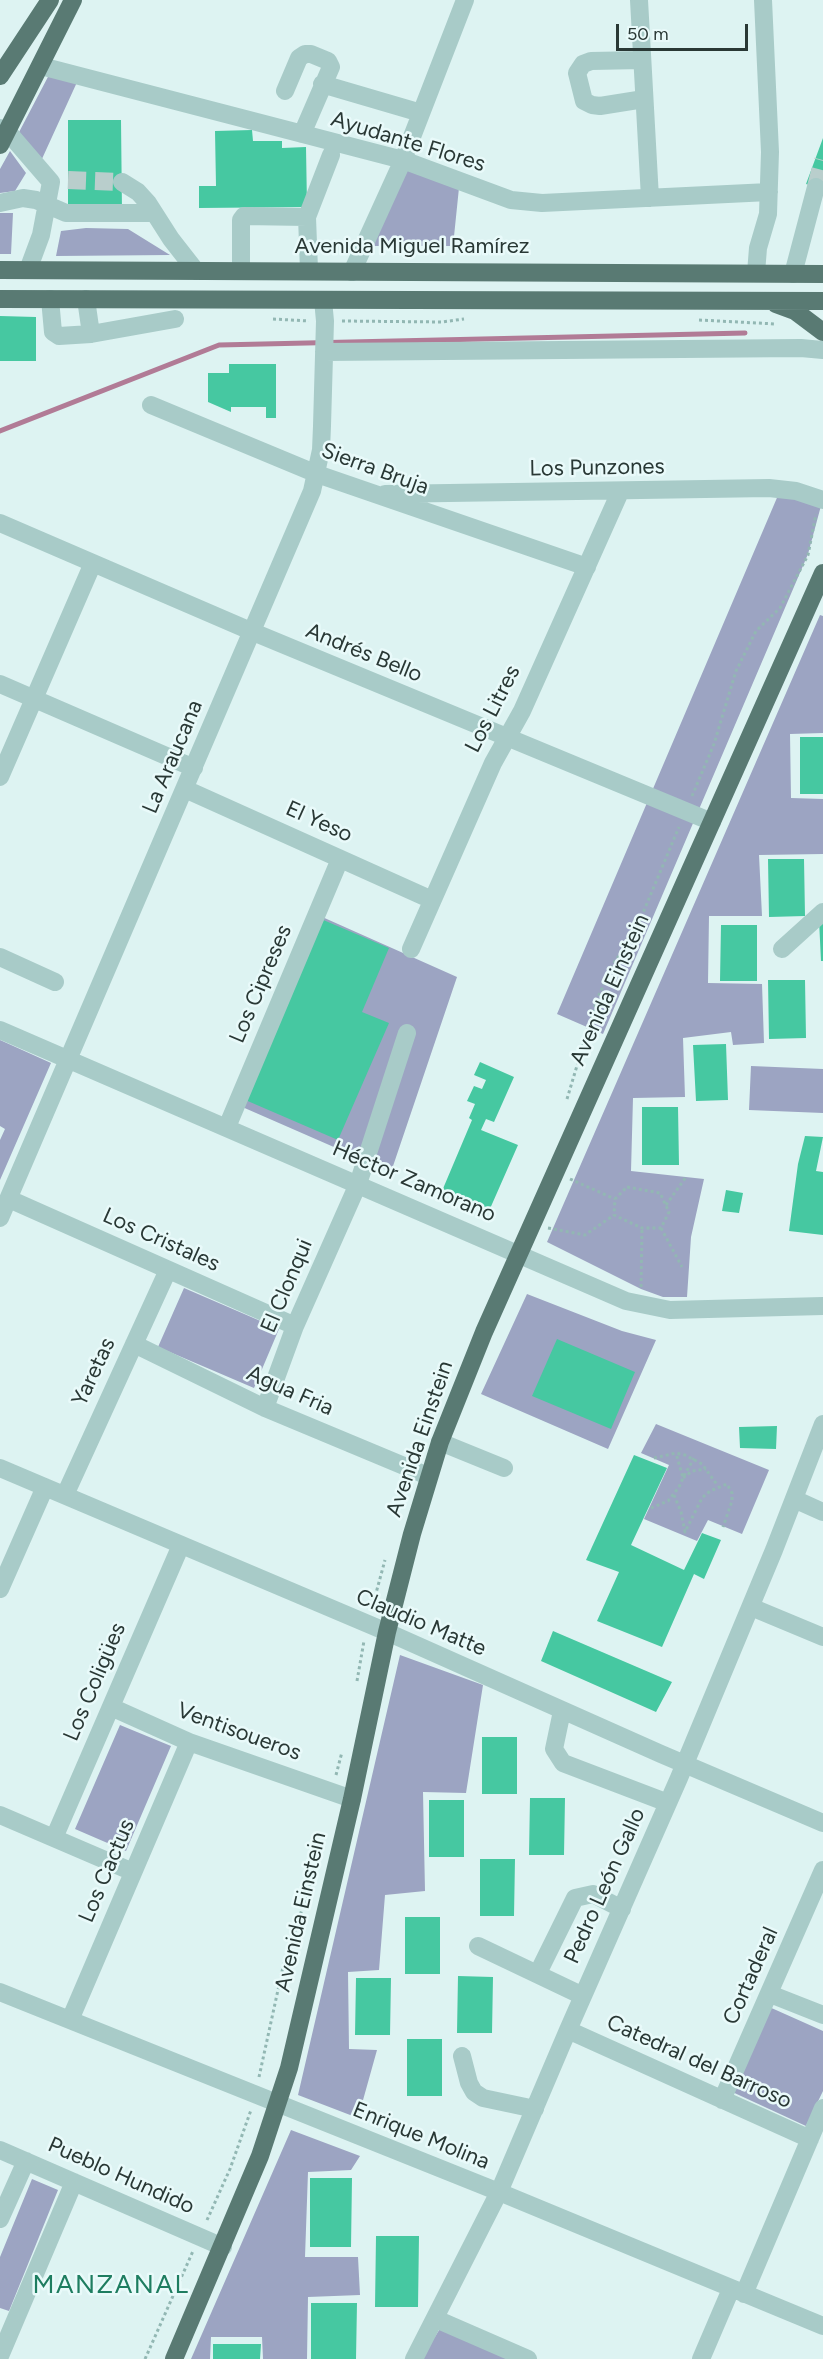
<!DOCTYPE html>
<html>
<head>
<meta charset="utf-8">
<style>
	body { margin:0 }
	#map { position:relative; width:823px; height:2359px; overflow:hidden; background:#ddf3f2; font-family:Figtree,sans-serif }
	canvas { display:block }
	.scale { position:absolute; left:616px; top:24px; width:132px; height:27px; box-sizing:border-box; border:3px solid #293835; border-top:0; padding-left:8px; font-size:18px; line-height:21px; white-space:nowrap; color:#293835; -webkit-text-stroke:4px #e9fafa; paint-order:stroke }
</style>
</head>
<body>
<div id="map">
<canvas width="823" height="2359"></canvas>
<div class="scale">50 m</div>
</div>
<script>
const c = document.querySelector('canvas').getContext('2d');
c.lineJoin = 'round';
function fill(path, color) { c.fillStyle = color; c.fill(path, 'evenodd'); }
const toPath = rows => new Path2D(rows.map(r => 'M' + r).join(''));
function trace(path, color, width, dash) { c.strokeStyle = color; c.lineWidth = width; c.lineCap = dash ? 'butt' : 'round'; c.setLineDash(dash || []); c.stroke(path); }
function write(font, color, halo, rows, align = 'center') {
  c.font = font + ' Figtree,sans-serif'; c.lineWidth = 5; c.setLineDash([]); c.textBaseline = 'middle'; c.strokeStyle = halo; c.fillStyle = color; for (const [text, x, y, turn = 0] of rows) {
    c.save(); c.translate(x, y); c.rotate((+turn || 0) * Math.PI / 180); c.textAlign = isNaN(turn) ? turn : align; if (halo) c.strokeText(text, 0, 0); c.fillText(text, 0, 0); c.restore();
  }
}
const green = toPath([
	[50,73,78,80,41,161,17,136],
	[10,151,26,173,15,191,0,193,0,169],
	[412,157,460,178,453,246,370,246],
	[0,213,13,213,11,254,0,254],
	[86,228,128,229,170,255,56,256,61,231],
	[779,493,822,502,808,554,603,1034,557,1014],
	[820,615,823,616,823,733,790,734,791,798,823,799,823,854,759,855,762,916,709,916,708,983,762,984,764,1043,733,1045,731,1032,683,1038,685,1097,633,1098,631,1171,704,1179,691,1237,687,1297,663,1297,641,1289,547,1242],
	[320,916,457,977,391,1172,240,1106],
	[0,1040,51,1063,0,1180,0,1140,5,1129,0,1126],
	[751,1066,823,1069,823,1113,749,1110],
	[184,1288,279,1329,254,1388,158,1347],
	[527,1294,622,1331,656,1340,608,1449,481,1394],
	[656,1424,769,1470,742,1534,708,1520,697,1541,644,1519,669,1465,641,1453],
	[400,1655,483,1685,466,1793,423,1792,425,1891,385,1895,379,1970,348,1972,349,2049,377,2050,358,2118,298,2095],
	[120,1725,171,1746,126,1851,75,1829],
	[767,2006,823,2031,823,2091,806,2126,728,2090],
	[291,2130,360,2156,351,2170,308,2172,305,2257,358,2257,360,2295,308,2297,307,2359,263,2359,262,2337,211,2337,210,2359,191,2359],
	[32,2179,58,2190,9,2311,0,2308,0,2257],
	[441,2327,515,2359,421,2359]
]);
const stream = toPath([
	[0,431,219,345,745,333]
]);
const building = toPath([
	[68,120,121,120,122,212,68,212],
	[252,130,253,141,282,141,282,148,306,147,307,207,199,208,199,186,216,186,215,131],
	[823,138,823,189,806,184],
	[0,316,36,317,36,361,0,361],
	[229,364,276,364,276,418,266,418,266,407,231,407,231,412,208,402,208,373,229,373],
	[800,737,823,737,823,794,800,794],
	[768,859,804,859,805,916,769,917],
	[321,919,389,948,362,1012,389,1023,338,1140,243,1099],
	[819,920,823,920,823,961,821,961],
	[721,925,757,925,757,981,720,981],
	[768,980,805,980,806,1038,769,1039],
	[726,1044,728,1100,696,1101,693,1045],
	[480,1062,514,1077,494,1122,486,1119,481,1130,518,1145,489,1211,442,1191,472,1120,469,1118,475,1104,467,1101,474,1086,482,1089,486,1080,474,1075],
	[642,1107,678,1107,679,1165,642,1165],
	[805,1136,823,1137,816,1171,823,1172,823,1235,789,1231,798,1164],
	[726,1190,743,1193,739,1213,722,1211],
	[557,1339,635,1372,611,1429,532,1396],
	[777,1426,776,1449,740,1448,739,1427],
	[634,1455,667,1468,631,1545,684,1570,702,1533,721,1540,704,1579,694,1574,662,1647,597,1621,619,1572,586,1560],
	[553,1631,672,1682,656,1712,541,1661],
	[482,1737,517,1737,517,1794,482,1794],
	[530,1798,565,1798,564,1855,529,1855],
	[429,1800,464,1800,464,1857,429,1857],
	[480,1859,515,1859,514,1916,480,1916],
	[405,1917,440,1917,440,1974,405,1974],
	[458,1976,493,1977,492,2033,457,2033],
	[356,1978,391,1978,390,2035,355,2035],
	[407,2039,442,2039,442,2096,407,2096],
	[310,2178,352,2178,351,2247,310,2247],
	[376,2236,419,2236,418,2307,375,2307],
	[311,2303,357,2303,356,2359,311,2359],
	[213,2344,261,2344,260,2359,213,2359]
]);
const minorTunnel = toPath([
	[68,180,122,182],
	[816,187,823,160]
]);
const path = toPath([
	[273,319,309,321],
	[699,320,776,324],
	[342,321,442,322,464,319],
	[692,796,714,744,736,671,756,631,780,608,808,555,816,514],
	[567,1099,597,999,615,961,632,939,679,827],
	[570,1179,615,1199],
	[627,1187,660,1193,669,1212,661,1228,642,1228,614,1215,615,1199,627,1187],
	[666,1205,686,1177],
	[548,1228,585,1235,614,1215],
	[661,1228,682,1267],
	[641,1287,642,1228],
	[654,1458,676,1453,685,1455,702,1464,718,1486],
	[684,1476,694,1458],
	[683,1478,692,1471,706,1469],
	[674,1495,681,1512,685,1532,702,1498,710,1491,727,1484,732,1493,732,1501,723,1527],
	[651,1508,668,1501,679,1487,683,1478,676,1453],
	[372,1608,385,1560],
	[357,1681,364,1641],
	[336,1775,342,1752],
	[259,2077,283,1967,318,1861],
	[207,2220,230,2169,251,2110],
	[145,2359,193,2251]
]);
const minor = toPath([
	[639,0,650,198],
	[642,60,591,61,583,64,577,73,584,101,592,105,600,106,644,99],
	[41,66,403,160,511,200,542,203,769,192],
	[322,84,421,113],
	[285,91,299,58,305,54,311,54,328,61,331,67,302,134],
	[0,128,7,131,51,182,41,235,28,270],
	[122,182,138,192,148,203,171,239,196,271],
	[0,203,23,198,36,200,66,213,154,213],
	[309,270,307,217,331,155],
	[241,271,241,220,244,216,307,217],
	[352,272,403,160,465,0],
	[756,273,758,248,768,214,770,152,763,0],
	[793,274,816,187],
	[50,299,53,332,59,336,91,334,175,319],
	[86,299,91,334],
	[324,352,801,348,823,350],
	[151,405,317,474,587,567],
	[385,494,769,488,796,491,823,500],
	[0,523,253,632,712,822],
	[0,684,194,768],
	[0,777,93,563],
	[185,789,432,900],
	[411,949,493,763,522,711,620,492],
	[782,949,823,912],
	[0,957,55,982],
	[0,1030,626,1301,670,1310,823,1306],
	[227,1127,340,859],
	[9,1199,295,1326],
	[0,1218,312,491,321,450,322,426,325,321,323,300],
	[134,1344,265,1408,428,1476],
	[265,1408,295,1326,358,1184,407,1033],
	[440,1442,504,1468],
	[0,1468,387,1632,661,1754,823,1823],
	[65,1495,168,1270],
	[794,1499,823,1512],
	[0,1589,45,1487],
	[751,1607,823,1637],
	[111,1707,189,1742,352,1799],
	[562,1711,554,1749,563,1763,668,1803],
	[0,1815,133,1872],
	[54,1838,181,1545],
	[478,1946,583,1996],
	[538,1973,575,1898,593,1894,622,1909],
	[0,1992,499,2192,823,2326],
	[770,1994,823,2015],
	[70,2020,189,1742],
	[568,2030,810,2139],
	[462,2056,469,2083,474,2092,483,2098,535,2109],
	[722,2100,823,1870],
	[0,2150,223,2247],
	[0,2219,26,2161],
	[744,2294,823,2108],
	[436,2319,528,2359],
	[0,2356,74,2182],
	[414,2359,499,2192,568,2030,679,1778,774,1550,823,1424],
	[701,2359,731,2289]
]);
const major = toPath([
	[0,76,50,0],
	[0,145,73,0],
	[0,270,823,274],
	[0,299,823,301],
	[776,304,795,311,823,332],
	[174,2359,260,2156,289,2068,352,1799,387,1632,412,1534,440,1442,484,1332,823,573]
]);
const streetNames = [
	["Ayudante Flores",408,142,17],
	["Avenida Miguel Ramírez",412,247],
	["Los Punzones",597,468,-1],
	["Sierra Bruja",375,469,20],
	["Andrés Bello",364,653,22],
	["Los Litres",493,709,-63],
	["La Araucana",173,757,-67],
	["El Yeso",319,822,24],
	["Los Cipreses",261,984,-67],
	["Avenida Einstein",610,990,-66],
	["Héctor Zamorano",414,1182,23],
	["Los Cristales",161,1240,24],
	["El Clonqui",287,1286,-67],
	["Yaretas",94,1372,-65],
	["Agua Fria",290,1391,24],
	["Avenida Einstein",420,1439,-71],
	["Claudio Matte",421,1623,23],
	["Los Coligües",95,1682,-67],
	["Ventisoueros",239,1732,20],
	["Los Cactus",107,1871,-67],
	["Pedro León Gallo",605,1886,-66],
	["Avenida Einstein",301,1912,-77],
	["Cortaderal",751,1976,-66],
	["Catedral del Barroso",699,2062,24],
	["Enrique Molina",421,2136,22],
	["Pueblo Hundido",121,2176,24]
];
const quarterNames = [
	["MANZANAL",111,2285]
];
fill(green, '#9ca4c2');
trace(stream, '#b17b96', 5);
fill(building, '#46c8a1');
trace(minorTunnel, '#b9cecc', 18, [18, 9]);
trace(path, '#92b7b3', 3, [3, 3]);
trace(minor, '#a8cbc8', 18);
trace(major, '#597a73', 18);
write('22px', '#293835', '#e9fafa', streetNames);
c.letterSpacing = '1.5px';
write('26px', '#1e7d60', '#e9fafa', quarterNames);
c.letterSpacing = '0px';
</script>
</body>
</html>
